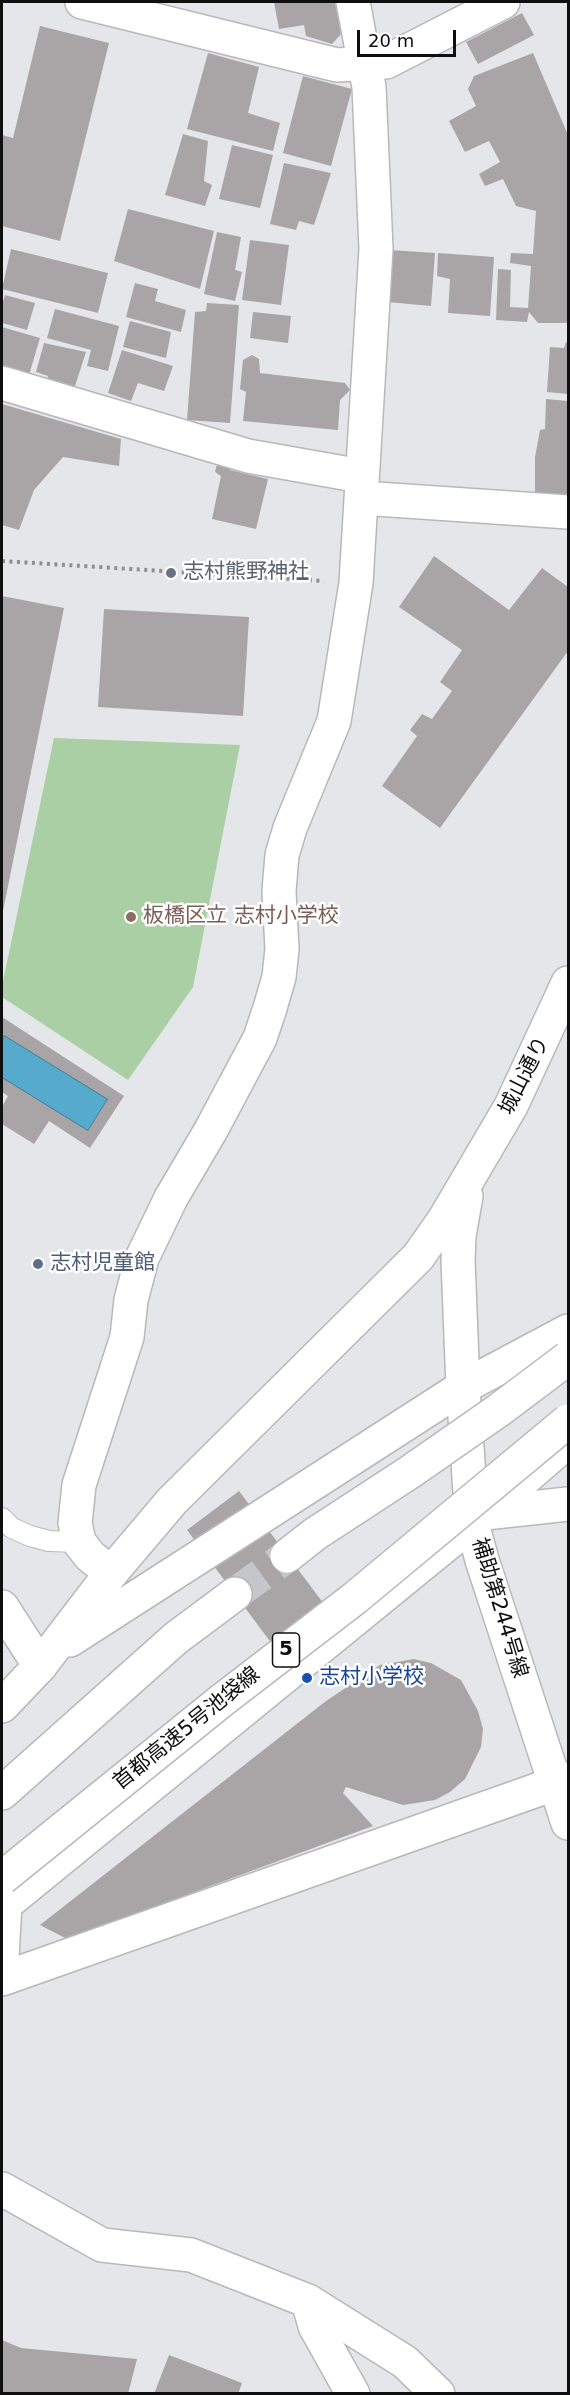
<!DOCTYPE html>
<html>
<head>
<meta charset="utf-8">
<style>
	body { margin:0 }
	#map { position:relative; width:570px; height:2395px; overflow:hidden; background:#e5e6ea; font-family:"DejaVu Sans",sans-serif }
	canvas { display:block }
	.frame { position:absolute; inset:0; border:3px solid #0f0f10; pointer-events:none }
	.scale { position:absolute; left:357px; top:30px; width:99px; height:27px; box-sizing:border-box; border:3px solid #0f0f10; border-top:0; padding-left:8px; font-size:18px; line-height:21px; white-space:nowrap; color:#0f0f10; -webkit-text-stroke:4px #fff; paint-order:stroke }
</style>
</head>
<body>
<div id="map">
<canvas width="570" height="2395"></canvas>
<div class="frame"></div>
<div class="scale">20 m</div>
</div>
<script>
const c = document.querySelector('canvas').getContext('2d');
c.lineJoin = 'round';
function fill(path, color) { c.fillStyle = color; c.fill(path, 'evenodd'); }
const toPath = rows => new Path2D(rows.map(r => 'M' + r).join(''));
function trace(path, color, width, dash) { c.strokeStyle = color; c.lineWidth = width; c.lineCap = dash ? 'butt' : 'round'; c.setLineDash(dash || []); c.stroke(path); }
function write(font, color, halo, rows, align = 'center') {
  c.font = font + ' "DejaVu Sans","Noto Sans JP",sans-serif'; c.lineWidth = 5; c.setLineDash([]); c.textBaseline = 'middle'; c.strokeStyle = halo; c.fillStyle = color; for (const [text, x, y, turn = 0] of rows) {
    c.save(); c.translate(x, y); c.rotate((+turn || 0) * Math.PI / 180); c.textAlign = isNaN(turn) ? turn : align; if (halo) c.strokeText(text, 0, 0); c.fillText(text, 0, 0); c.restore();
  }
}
const green = toPath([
	[54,738,240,745,193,987,128,1080,2,997,2,986]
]);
const water = toPath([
	[4,1035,108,1099,88,1131,2,1078,2,1039,4,1035]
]);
const building = toPath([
	[274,2,335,2,341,34,332,44,306,36,304,25,279,29],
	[522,13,534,35,478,64,466,42],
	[40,26,109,43,60,241,2,226,2,135,13,138],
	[208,53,259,67,248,113,280,123,273,151,187,129],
	[533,53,568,135,568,323,538,323,529,312,527,322,496,320,498,269,511,270,510,307,528,308,531,266,510,263,511,253,533,254,536,211,516,206,503,179,485,186,479,174,500,162,489,141,465,152,449,121,476,106,468,89,474,76],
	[303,76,352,89,331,166,283,153],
	[183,134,208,141,204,181,212,185,205,206,165,195],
	[232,145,273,155,260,208,219,199],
	[284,163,331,173,314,225,299,221,296,230,270,224],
	[128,209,214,231,200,289,114,261],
	[217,232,241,237,235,270,242,272,235,301,204,294],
	[250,240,289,245,281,305,242,300],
	[11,249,108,273,98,313,2,289],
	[390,250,435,253,431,306,387,302],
	[438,253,494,257,490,316,448,313,450,279,437,276],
	[135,283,158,289,155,301,186,310,181,332,126,317],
	[5,295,35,303,27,330,2,323,2,305],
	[207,303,239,305,230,423,187,420,195,312,206,311],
	[55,309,119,326,108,371,87,366,91,350,47,338],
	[253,312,291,316,288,343,250,338],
	[130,321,171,332,166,358,123,347],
	[2,327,40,338,29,375,2,367],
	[566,342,568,343,568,394,547,392,550,347,564,348],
	[44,343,86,352,74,389,47,381,48,376,36,372],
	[122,350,173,366,164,391,138,383,131,401,108,393],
	[252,355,259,359,260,373,345,383,350,390,340,400,338,430,243,421,246,392,240,389,243,360],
	[546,399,568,401,568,502,535,498,535,457,540,430,545,429],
	[2,404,121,439,119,466,63,457,34,490,19,530,2,525],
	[218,460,230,462,230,470,268,479,256,529,212,519,221,476,215,472],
	[434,556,509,610,542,568,568,587,568,651,440,828,382,786,417,736,410,730,422,714,432,719,452,691,440,682,462,650,399,607],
	[2,596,64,608,3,911,3,648],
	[104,609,249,617,243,716,98,707],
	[2,1017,124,1096,90,1148,49,1121,34,1144,2,1124,2,1107,8,1096,2,1092,2,1078,88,1131,108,1099,4,1035,2,1039],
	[239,1491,327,1608,275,1648,187,1530],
	[414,1659,431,1663,461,1680,478,1711,483,1729,481,1747,465,1779,450,1792,435,1800,403,1805,346,1787,343,1793,373,1826,67,1939,40,1925,326,1701,380,1665],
	[2,2340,21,2348,137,2359,128,2394,2,2394],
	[169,2355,242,2383,238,2394,154,2394]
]);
const motorwayTunnel = toPath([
	[235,1594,287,1556]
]);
const path = toPath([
	[2,561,324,581]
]);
const service = toPath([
	[2,1518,12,1528,30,1536,49,1541,79,1542]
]);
const minor = toPath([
	[82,2,337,65,386,62,503,2],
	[2,383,248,456,361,476],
	[362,498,568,512],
	[485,1513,568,1504],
	[111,1573,90,1556,79,1542,75,1523,79,1485,127,1337,131,1300,142,1258,171,1198,211,1130,260,1038,270,1008,279,977,282,949,279,891,282,855,290,828,334,721,356,583,376,249,369,87,353,2],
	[2,1607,40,1666],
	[2,1957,5,1904],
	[2,1979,568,1779],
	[2,2189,102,2245,191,2255,308,2301,405,2362,438,2394],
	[308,2301,315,2326,353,2394]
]);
const tertiary = toPath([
	[466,1196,459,1236,458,1260,463,1387,472,1523,482,1560,568,1823],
	[70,1640,463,1387,568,1331],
	[2,1706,40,1666,111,1573,172,1501,418,1257,444,1220,511,1106,568,983],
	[2,1907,485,1513,567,1442]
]);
const motorway = toPath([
	[2,1793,176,1638,235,1594]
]);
const motorwayBridge = toPath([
	[287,1556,315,1534,410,1472,499,1410,568,1358],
	[2,1878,221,1701,355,1598,568,1421]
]);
const markers = [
	[171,573,6,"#6b7280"],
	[131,917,6,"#8d6e63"],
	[38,1264,6,"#5c6f8a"],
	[307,1678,6,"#1a4fb4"]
];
const shields = [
	[286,1650,27]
];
const shieldNames = [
	["5",286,1650]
];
const worshipNames = [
	["志村熊野神社",183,573]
];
const educationNames = [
	["板橋区立 志村小学校",143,917]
];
const streetNames = [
	["城山通り",525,1076,-63],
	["補助第244号線",499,1608,73],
	["首都高速5号池袋線",187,1729,-39]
];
const serviceNames = [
	["志村児童館",50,1264]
];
const transitNames = [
	["志村小学校",319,1678]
];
fill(green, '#aacfa4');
fill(water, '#56aacb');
trace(water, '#417c93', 1.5);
fill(building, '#a9a5a7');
trace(motorwayTunnel, '#c5c6c9', 33, [33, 16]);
trace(service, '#b8b8bc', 22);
trace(minor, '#b8b8bc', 36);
trace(tertiary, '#b8b8bc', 36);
trace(motorway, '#b8b8bc', 36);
trace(path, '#8e8f92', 4, [3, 4.5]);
trace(service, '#fff', 20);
trace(minor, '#fff', 33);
trace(tertiary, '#fff', 33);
trace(motorway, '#fff', 33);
trace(motorwayBridge, '#b8b8bc', 36, []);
trace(motorwayBridge, '#fff', 33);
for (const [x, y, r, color] of markers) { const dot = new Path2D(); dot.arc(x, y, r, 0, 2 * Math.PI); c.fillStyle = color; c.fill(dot); trace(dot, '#fff', 2); }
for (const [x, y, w] of shields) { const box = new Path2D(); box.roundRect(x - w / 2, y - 17, w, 34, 4.5); c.fillStyle = '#fff'; c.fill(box); trace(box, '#0f0f10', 1.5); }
write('bold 20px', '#0f0f10', null, shieldNames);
write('21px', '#5b616d', '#fff', worshipNames, 'left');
write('21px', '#785e54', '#fff', educationNames, 'left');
write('21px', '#0f0f10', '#fff', streetNames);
write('21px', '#4e5e75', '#fff', serviceNames, 'left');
write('21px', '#164399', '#fff', transitNames, 'left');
</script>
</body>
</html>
